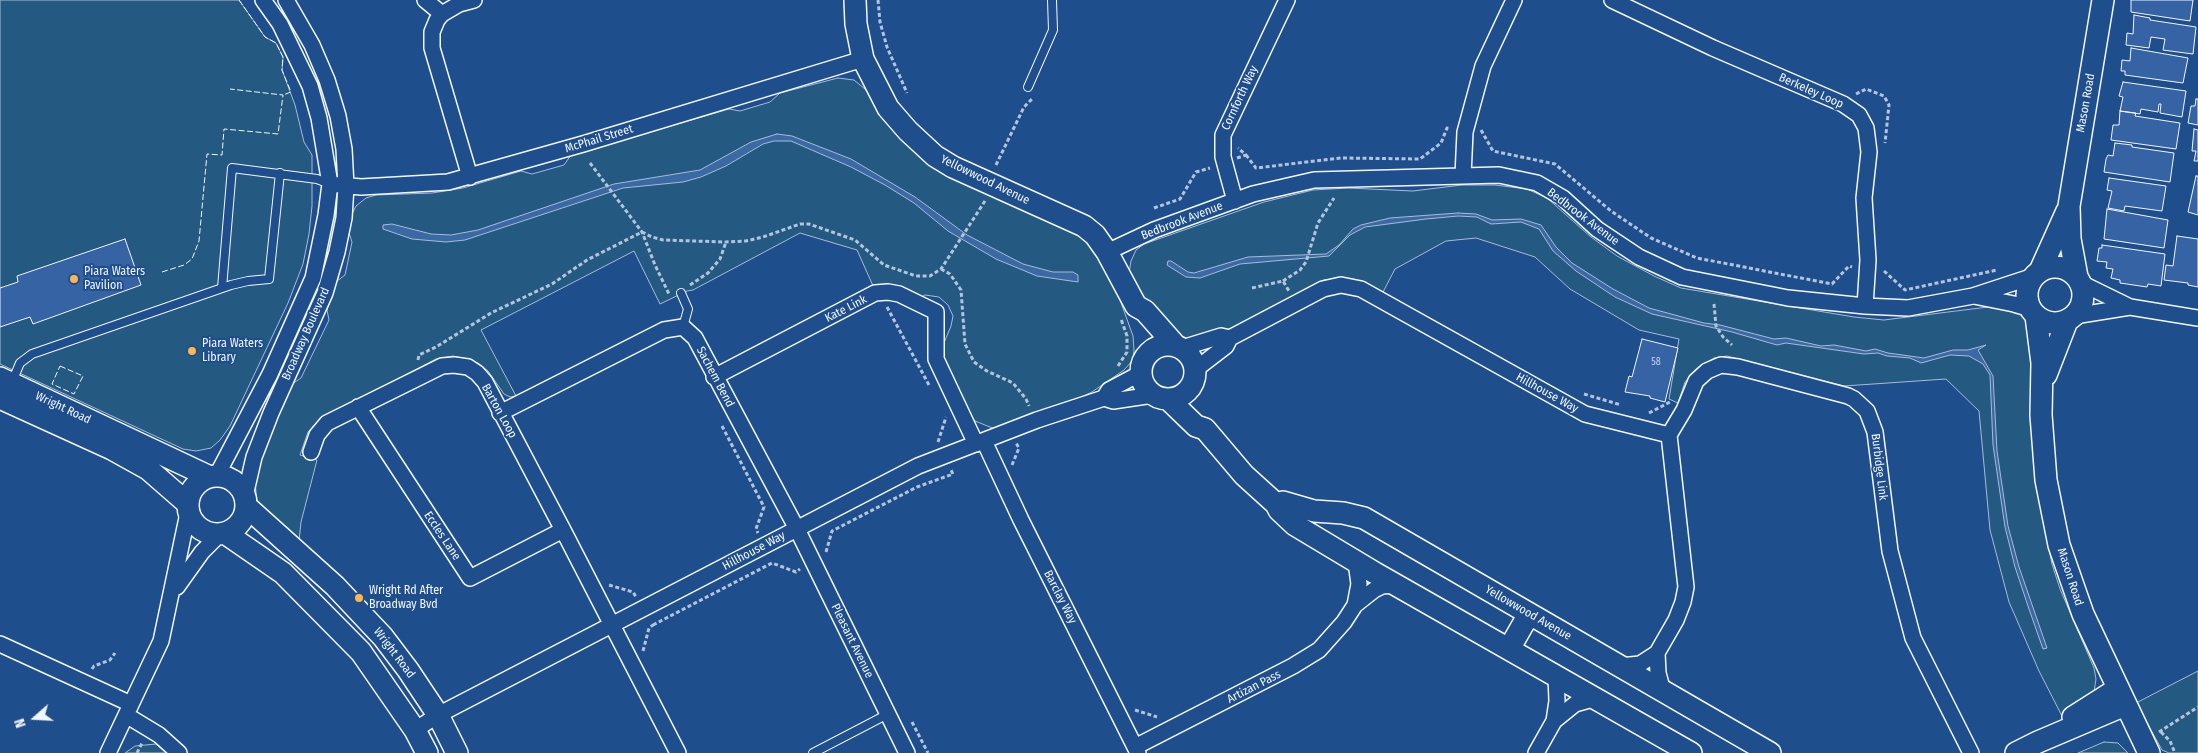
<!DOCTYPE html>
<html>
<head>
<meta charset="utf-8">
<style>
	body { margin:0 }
	#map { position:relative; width:2198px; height:753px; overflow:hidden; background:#1f4e8c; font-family:"Fira Sans Condensed",sans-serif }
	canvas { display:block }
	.north { position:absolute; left:10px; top:693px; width:50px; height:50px; -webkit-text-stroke:4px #1f4e8c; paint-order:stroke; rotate:251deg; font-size:14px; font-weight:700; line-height:20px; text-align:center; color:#f2f6ff }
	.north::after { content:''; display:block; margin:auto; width:18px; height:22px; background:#f2f6ff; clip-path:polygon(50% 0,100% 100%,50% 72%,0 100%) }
</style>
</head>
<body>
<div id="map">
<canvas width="2198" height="753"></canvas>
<div class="north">N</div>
</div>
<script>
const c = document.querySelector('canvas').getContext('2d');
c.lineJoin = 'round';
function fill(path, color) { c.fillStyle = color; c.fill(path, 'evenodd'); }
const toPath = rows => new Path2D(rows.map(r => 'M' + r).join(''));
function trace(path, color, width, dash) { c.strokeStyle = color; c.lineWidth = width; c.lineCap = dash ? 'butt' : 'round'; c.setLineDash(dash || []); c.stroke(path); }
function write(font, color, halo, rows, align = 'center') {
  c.font = font + ' "Fira Sans Condensed",sans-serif'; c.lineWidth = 4; c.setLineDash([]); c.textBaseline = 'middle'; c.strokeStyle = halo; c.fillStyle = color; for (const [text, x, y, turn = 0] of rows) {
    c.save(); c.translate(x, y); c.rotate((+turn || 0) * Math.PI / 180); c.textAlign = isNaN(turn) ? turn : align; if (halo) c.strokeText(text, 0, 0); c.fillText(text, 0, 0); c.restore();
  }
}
const green = toPath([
	[0,0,239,0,265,37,276,43,283,57,282,70,295,105,304,142,312,155,312,206,309,234,303,264,288,303,230,426,220,440,211,448,196,451,183,449,0,364,0,0],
	[838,78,854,80,865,89,895,131,908,145,942,171,1068,227,1094,247,1115,286,1133,336,1134,350,1133,360,1124,370,1092,392,1065,405,995,429,975,421,968,413,942,360,941,350,951,326,953,316,948,305,939,297,925,295,918,299,874,288,857,250,800,233,693,290,687,291,660,304,634,251,481,330,516,396,510,397,504,394,488,371,478,363,453,356,436,359,319,420,308,432,300,455,317,460,301,522,299,541,257,501,255,482,265,440,292,384,301,378,329,320,327,310,337,281,345,275,352,242,349,233,351,216,356,206,366,198,376,195,432,193,463,188,521,171,532,174,564,165,571,155,729,109,740,111,770,102,780,93,838,78],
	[1462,185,1495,185,1527,189,1547,198,1591,237,1617,256,1654,276,1681,288,1854,317,1884,320,1996,306,2021,313,2029,321,2033,333,2035,481,2052,564,2060,589,2094,668,2096,679,2094,692,2063,718,2039,671,2009,602,1990,530,1979,411,1946,379,1844,386,1727,356,1714,358,1696,369,1685,382,1678,403,1669,399,1679,339,1639,330,1570,289,1535,257,1476,238,1446,241,1395,269,1382,294,1336,279,1324,280,1230,329,1192,341,1181,340,1150,313,1129,273,1131,261,1136,250,1144,244,1264,202,1313,190,1348,188,1413,191,1462,185],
	[2198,671,2198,753,2169,753,2162,750,2136,703,2198,671],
	[2104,742,2118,743,2128,753,2078,753,2104,742],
	[156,744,166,753,125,753,135,746,156,744]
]);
const water = toPath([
	[777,134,792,136,851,159,915,197,967,235,1023,264,1053,272,1073,272,1078,275,1078,282,1037,276,996,259,948,231,914,203,885,185,851,167,791,141,774,141,763,144,726,166,701,177,683,182,623,188,465,240,446,242,412,239,383,229,383,225,392,224,431,234,451,235,478,230,614,184,700,170,751,142,777,134],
	[1458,213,1476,214,1492,220,1521,219,1541,225,1556,247,1572,263,1613,289,1649,308,1704,323,1720,325,1774,339,1786,338,1821,346,1834,345,1866,351,1875,349,1888,353,1924,358,1953,350,1968,350,1986,345,1978,350,1993,376,1997,451,2008,526,2019,567,2047,648,2043,649,2029,609,2015,567,2005,527,1993,445,1990,375,1983,364,1969,356,1950,355,1921,363,1910,358,1887,356,1878,353,1864,354,1786,343,1777,345,1732,332,1652,314,1615,297,1576,271,1553,251,1539,229,1521,222,1491,224,1477,217,1458,216,1426,219,1365,227,1350,235,1329,256,1240,264,1200,278,1186,277,1167,265,1168,261,1171,261,1188,272,1194,273,1248,257,1326,254,1339,245,1353,229,1361,225,1390,218,1458,213]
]);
const building = toPath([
	[2131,0,2193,0,2190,21,2131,12,2131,0],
	[2134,15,2150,18,2150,20,2196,27,2193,54,2163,50,2165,39,2151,37,2149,48,2126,45,2127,33,2133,34,2134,15],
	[2131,48,2188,58,2183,83,2125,75,2125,71,2121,71,2122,60,2130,61,2131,48],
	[2123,82,2186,91,2182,117,2160,113,2161,104,2159,104,2158,112,2141,109,2140,114,2120,111,2123,97,2119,96,2123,82],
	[2196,99,2198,99,2198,125,2188,123,2191,106,2195,106,2196,99],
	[2120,111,2136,113,2135,116,2180,123,2176,149,2111,140,2113,125,2119,125,2120,111],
	[2194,129,2198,130,2198,161,2194,161,2196,151,2192,151,2194,129],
	[2115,143,2132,145,2132,147,2174,153,2170,182,2104,172,2106,159,2108,155,2113,156,2115,143],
	[2196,176,2198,176,2198,215,2188,212,2196,176],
	[2109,178,2166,186,2162,211,2125,206,2124,211,2108,208,2112,191,2107,190,2109,178],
	[2107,209,2168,220,2164,248,2104,239,2107,209],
	[2177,236,2198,239,2198,287,2188,285,2188,283,2164,280,2166,265,2173,266,2177,236],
	[125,239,141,285,33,324,30,317,0,327,0,288,18,282,17,276,125,239],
	[2102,245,2165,254,2161,286,2148,284,2147,287,2120,283,2120,280,2111,278,2113,269,2106,268,2107,262,2097,261,2099,248,2102,248,2102,245],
	[1642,339,1678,348,1665,402,1650,398,1650,396,1625,392,1629,376,1632,377,1642,339]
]);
const path = toPath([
	[878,0,880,22,887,47,907,93],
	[1856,94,1866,89,1884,96,1889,105,1885,143],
	[1481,130,1493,151,1555,164,1611,211,1651,238,1697,258,1832,284,1849,266,1852,267],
	[1246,155,1256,168,1341,158,1420,159,1441,143,1447,128,1451,128],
	[1237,158,1246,155,1238,148],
	[590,163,642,232,655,265,669,294],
	[996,165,1024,107,1033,98],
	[1154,208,1180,199,1196,172,1210,168],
	[941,269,950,274,961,290,965,344,974,362,987,371,1013,383,1026,399,1029,406],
	[1884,271,1905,290,1997,270],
	[1283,281,1300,270,1306,262,1318,223,1334,198],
	[690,285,708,273,720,259,726,242],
	[1252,288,1283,281,1289,291],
	[1714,304,1716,326,1723,337,1732,345],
	[887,307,929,385],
	[418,360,419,355,436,347,491,313,552,284,587,260,642,232,652,237,663,240,726,242,746,241,763,237,800,224,809,224,855,240,884,265,916,276,930,276,941,269,985,201],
	[1118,366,1127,352,1127,336,1121,319],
	[1584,394,1621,405],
	[1649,413,1670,402],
	[722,426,764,507,756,529,758,533],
	[938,442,946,417],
	[1012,465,1019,448,1016,443],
	[826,552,832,531,917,487,953,474,951,470],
	[609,585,633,592,636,597],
	[653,625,772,563,796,572,800,569],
	[643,651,649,628,653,625,652,623],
	[92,669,94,666,110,660,115,653],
	[1135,710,1157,717],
	[912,722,928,753],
	[2159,732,2198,707],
	[2161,732,2170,741,2175,753],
	[137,753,142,743]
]);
const lane = toPath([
	[1028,87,1053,30,1052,0],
	[222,288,232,168,317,179,330,184],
	[681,293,688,309,683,327],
	[12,382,20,363,32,354,231,285,248,281,269,279,280,173],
	[813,753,888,714]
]);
const street = toPath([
	[425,0,442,14],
	[1612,0,1713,48,1843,104,1859,115,1866,128,1869,152,1864,198,1868,260,1865,306],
	[1463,176,1465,132,1483,66,1514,0],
	[470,177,432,48,432,32,437,20,442,14,459,4,474,0],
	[330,184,361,187,448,182,583,144,863,59],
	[1235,201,1223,157,1223,135,1287,0],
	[1107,252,1154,230,1253,194,1314,180,1499,175,1537,183,1563,198,1597,229,1639,257,1682,277,1788,298,1865,306,1908,308,1973,296,2034,276],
	[2081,283,2130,307,2198,318],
	[1974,296,2014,304,2031,309],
	[2074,316,2130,307],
	[1182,348,1221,336,1230,338],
	[1196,369,1226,346,1230,338,1323,289,1341,285,1361,289,1585,414,1669,435,1686,587,1683,602,1676,620,1657,653],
	[714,377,875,293,888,292,899,294,936,312,936,359,976,444],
	[1104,398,1109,390,1141,373],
	[358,407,470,578,563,530],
	[500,413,664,330,683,327,695,338,797,529,907,753],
	[1669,435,1684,410,1696,381,1707,371,1721,365,1738,367,1848,396,1854,399,1867,411,1875,432,1890,551,1913,638,1971,753],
	[984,441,1021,520,1138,753],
	[311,452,317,435,327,423,424,375,442,366,454,365,468,367,477,373,485,382,563,530,678,753],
	[217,475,270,374,313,278,326,215,330,184,319,118,310,86,280,24,263,0],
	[245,496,254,457,271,413,325,293,337,252,344,218,346,186,344,149,338,116,327,80,312,45,286,0],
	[177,587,202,552,220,534],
	[1355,605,1374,590,1382,586,1395,585],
	[0,644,131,704],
	[1620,666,1640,664,1657,653,1658,673,1663,692],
	[126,715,159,735,179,753],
	[1554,721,1575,704,1596,698],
	[415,730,438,715,918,466,1037,420,1104,398,1113,401,1153,395],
	[1135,747,1293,666,1319,650,1344,622,1355,605,1359,584,1356,562],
	[108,753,161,641,188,513],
	[1536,753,1554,721,1557,701,1556,676]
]);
const secondary = toPath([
	[855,0,856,24,863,59,888,108,908,131,935,156,953,167,1084,226,1095,235,1107,252,1136,306,1145,311,1175,345],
	'2027 295a28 28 0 1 1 56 0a28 28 0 1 1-56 0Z',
	[2040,271,2067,211],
	[2077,277,2070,239,2069,206,2103,0],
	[2036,316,2042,363,2041,415,2046,480,2059,545,2083,614,2149,753],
	'1141 372a27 27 0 1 1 54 0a27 27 0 1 1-54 0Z',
	[2046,375,2067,321],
	[0,378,208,476],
	[0,398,112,449,148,469,187,503],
	[1168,399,1196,426,1205,429,1244,475,1276,504,1279,510,1295,525,1375,573,1691,753],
	'188 505a29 29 0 1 1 58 0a29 29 0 1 1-58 0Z',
	[1276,504,1283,502,1314,511,1343,513,1364,518,1770,753],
	[246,506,335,586,383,637,408,670,438,715,457,753],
	[225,533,283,573,361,652,415,730,427,753],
	[1509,649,1529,614],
	[2073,717,2117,689],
	[2016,753,2038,742,2125,705]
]);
const fence = toPath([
	[239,0,265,37,276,43,283,57,282,70,291,92,283,95],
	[162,272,184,265,192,259,199,241,207,154,222,155,224,129,278,134,283,95,230,89],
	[60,366,83,376,74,394,52,384,60,366]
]);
const markers = [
	[74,279,5,"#ffb74d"],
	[192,351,5,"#ffb74d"],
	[359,598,5,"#ffb74d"]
];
const numberNames = [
	["58",1656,362]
];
const streetNames = [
	["Berkeley Loop",1811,91,24],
	["Cornforth Way",1240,98,-65],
	["Mason Road",2086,103,-80],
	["McPhail Street",599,139,-17],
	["Yellowwood Avenue",985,180,26],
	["Bedbrook Avenue",1583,217,37],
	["Bedbrook Avenue",1182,221,-21],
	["Kate Link",846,309,-27],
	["Broadway Boulevard",306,334,-66],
	["Sachem Bend",715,377,62],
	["Hillhouse Way",1547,393,29],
	["Wright Road",63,408,25],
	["Barton Loop",499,411,61],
	["Burbidge Link",1879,467,83],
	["Eccles Lane",442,536,56],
	["Hillhouse Way",754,551,-28],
	["Mason Road",2070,577,72],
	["Barclay Way",1060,597,63],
	["Yellowwood Avenue",1528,613,30],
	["Pleasant Avenue",852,641,64],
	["Wright Road",394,653,53],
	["Artizan Pass",1254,687,-27]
];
const poiNames = [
	["Piara Waters",84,272],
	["Pavilion",84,286],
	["Piara Waters",202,344],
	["Library",202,358],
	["Wright Rd After",369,591],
	["Broadway Bvd",369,605]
];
fill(green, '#245a82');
trace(green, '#a8bbd7', 1);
fill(water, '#3b69a3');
trace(water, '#a8bbd7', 1);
fill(building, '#3563a3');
trace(building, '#f2f6ff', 1);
trace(lane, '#f2f6ff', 10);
trace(street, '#f2f6ff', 18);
trace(secondary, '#f2f6ff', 24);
trace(path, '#b3c4dc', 3, [4, 2.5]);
trace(lane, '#1f4e8c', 8);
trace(street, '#1f4e8c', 15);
trace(secondary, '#1f4e8c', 21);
trace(fence, '#f2f6ff', 1, [6, 2.5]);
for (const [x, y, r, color] of markers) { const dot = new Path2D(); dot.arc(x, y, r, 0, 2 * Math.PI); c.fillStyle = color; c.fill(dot); trace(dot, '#1f4e8c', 2); }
write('10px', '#c3d1e8', null, numberNames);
write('12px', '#f2f6ff', '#1f4e8c', streetNames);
write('12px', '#f2f6ff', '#1f4e8c', poiNames, 'left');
</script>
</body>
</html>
